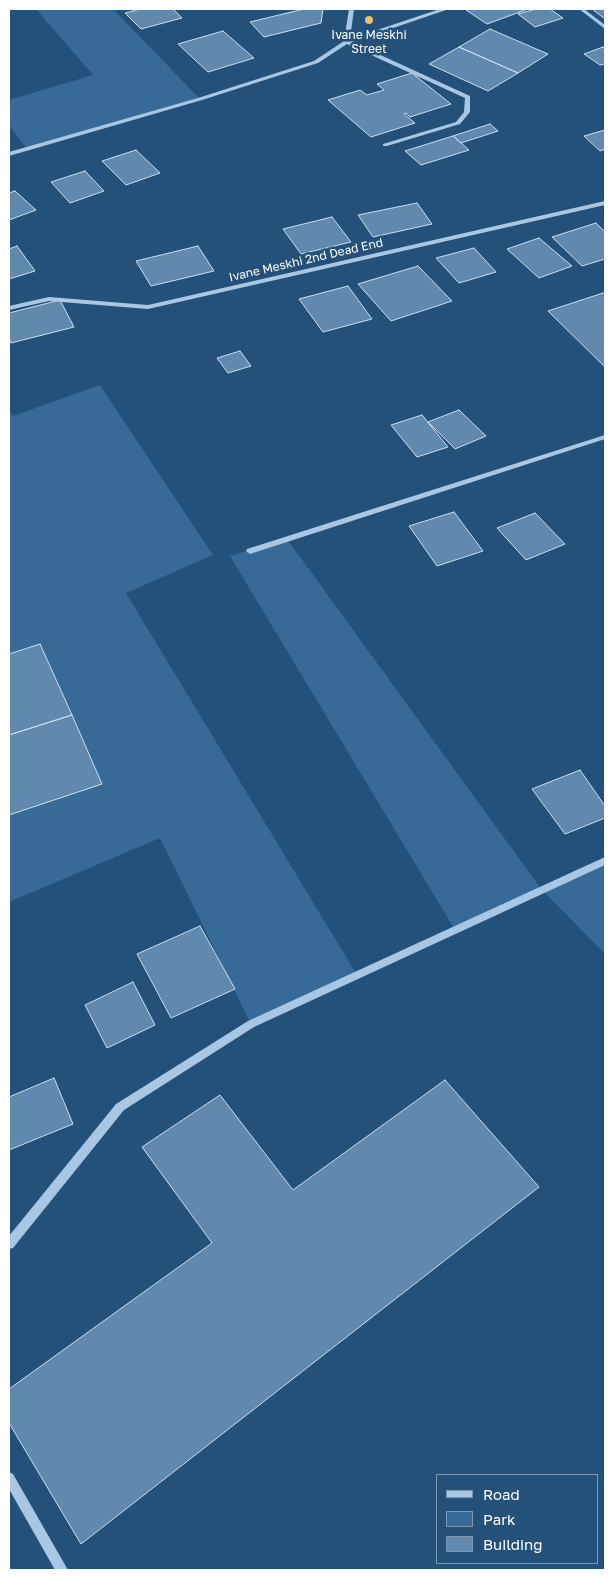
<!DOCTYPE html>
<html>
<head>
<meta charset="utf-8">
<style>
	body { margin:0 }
	#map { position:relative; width:614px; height:1579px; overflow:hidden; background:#245179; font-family:"Golos Text",sans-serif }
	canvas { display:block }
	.frame { position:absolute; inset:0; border:10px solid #fff; pointer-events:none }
	.legend { position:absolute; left:436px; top:1474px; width:162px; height:90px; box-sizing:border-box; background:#245179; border:1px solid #7c97af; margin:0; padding:6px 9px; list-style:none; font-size:15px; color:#fff }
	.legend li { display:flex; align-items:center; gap:10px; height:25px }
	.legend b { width:25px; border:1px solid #7c97af }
</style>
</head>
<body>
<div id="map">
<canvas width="614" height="1579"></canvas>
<div class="frame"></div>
<ul class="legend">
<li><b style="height:6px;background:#a7c7e4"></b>Road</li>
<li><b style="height:14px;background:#386a97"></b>Park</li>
<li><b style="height:14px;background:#6189ad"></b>Building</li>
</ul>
</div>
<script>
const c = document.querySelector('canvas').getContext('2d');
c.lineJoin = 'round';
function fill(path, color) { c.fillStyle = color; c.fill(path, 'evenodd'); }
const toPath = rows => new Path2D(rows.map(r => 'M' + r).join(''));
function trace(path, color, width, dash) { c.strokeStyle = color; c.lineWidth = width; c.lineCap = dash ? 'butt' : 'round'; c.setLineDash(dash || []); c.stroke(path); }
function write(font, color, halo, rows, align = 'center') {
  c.font = font + ' "Golos Text",sans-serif'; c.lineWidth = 5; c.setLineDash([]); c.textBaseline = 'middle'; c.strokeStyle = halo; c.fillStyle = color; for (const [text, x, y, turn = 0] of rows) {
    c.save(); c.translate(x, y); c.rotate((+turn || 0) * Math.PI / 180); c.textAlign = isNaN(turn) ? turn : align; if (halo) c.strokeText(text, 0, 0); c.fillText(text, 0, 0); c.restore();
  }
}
const green = toPath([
	[36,9,113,9,200,99,27,149,9,125,9,100,93,75],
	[100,385,213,555,126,593,357,975,251,1024,160,838,9,902,9,411,13,416],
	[287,539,542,890,605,861,605,954,542,890,455,930,230,556]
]);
const building = toPath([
	[141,9,173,9,182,18,141,29,125,13,141,9],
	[304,9,323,9,321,23,264,37,250,22,304,9],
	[471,9,528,9,487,24,466,10,471,9],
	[536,9,550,9,563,18,535,27,518,14,536,9],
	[592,9,605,9,605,19,592,9],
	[490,29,548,54,518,73,459,47,490,29],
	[223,31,254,58,208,72,178,44,223,31],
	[459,47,518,73,488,91,429,64,459,47],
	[603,47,605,49,605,64,600,65,584,54,603,47],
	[412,73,451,104,410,117,406,113,404,114,415,123,371,137,328,100,360,90,367,95,384,90,377,84,412,73],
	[490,124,498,131,461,143,453,136,490,124],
	[605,130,605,149,600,151,584,136,605,130],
	[453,136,469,150,421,165,405,151,453,136],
	[136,150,160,173,126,185,102,161,136,150],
	[85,171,104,191,70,203,51,182,85,171],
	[15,191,36,210,9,220,9,193,15,191],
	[417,203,432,224,373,237,358,215,417,203],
	[332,217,351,242,301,254,283,229,332,217],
	[596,223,605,232,605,259,582,266,552,237,596,223],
	[539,238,572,266,539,278,507,249,539,238],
	[17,246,35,271,9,279,9,249,17,246],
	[198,246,214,271,151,286,136,261,198,246],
	[474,248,496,272,459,283,436,258,474,248],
	[418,266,452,301,391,321,358,284,418,266],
	[348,286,372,319,323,332,299,299,348,286],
	[603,293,605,295,605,367,548,311,603,293],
	[60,300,74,327,11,343,9,338,9,313,60,300],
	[240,351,251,366,228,373,217,358,240,351],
	[459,410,486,436,455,449,428,422,459,410],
	[422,415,448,447,417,457,391,425,422,415],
	[454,512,483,551,437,566,409,526,454,512],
	[535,513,565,544,526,560,497,528,535,513],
	[40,644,72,715,9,735,9,654,40,644],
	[72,715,102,784,9,815,9,735,72,715],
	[580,770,605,806,605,818,565,834,532,789,580,770],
	[200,926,235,989,171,1018,137,954,200,926],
	[133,982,155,1025,107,1048,85,1005,133,982],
	[54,1078,73,1124,9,1150,9,1097,54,1078],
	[445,1080,539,1187,81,1544,9,1423,9,1389,212,1243,142,1147,220,1095,293,1190,445,1080]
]);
const minor = toPath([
	[349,9,354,9,350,39,440,9,446,9,446,10,352,42,470,96,470,112,460,124,387,146,383,146,383,144,456,122,464,112,465,98,347,44,318,63,202,100,9,156,9,152,198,98,314,61,344,41,349,9],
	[579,9,584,9,605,25,605,29,579,9],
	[605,201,605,205,148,309,49,301,9,310,9,306,49,297,148,305,605,201],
	[605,435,605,439,253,553,250,554,246,551,247,549,605,435],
	[605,857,605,865,254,1027,124,1110,13,1248,9,1249,9,1236,116,1104,248,1021,605,857],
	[9,1472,13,1474,68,1570,55,1570,9,1489,9,1472]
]);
const markers = [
	[369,20,5,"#eebd6b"]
];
const farPoinames = [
	["Ivane Meskhi",369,35],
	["Street",369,49]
];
const farStreetnames = [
	["Ivane Meskhi 2nd Dead End",306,260,-13]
];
fill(green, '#386a97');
fill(building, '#6189ad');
trace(building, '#c9e0f3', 1);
fill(minor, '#a7c7e4');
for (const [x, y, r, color] of markers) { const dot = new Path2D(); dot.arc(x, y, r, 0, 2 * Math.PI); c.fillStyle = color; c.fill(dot); trace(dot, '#245179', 2); }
write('12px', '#fff', '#245179', farPoinames);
write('12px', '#fff', '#245179', farStreetnames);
</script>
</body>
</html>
